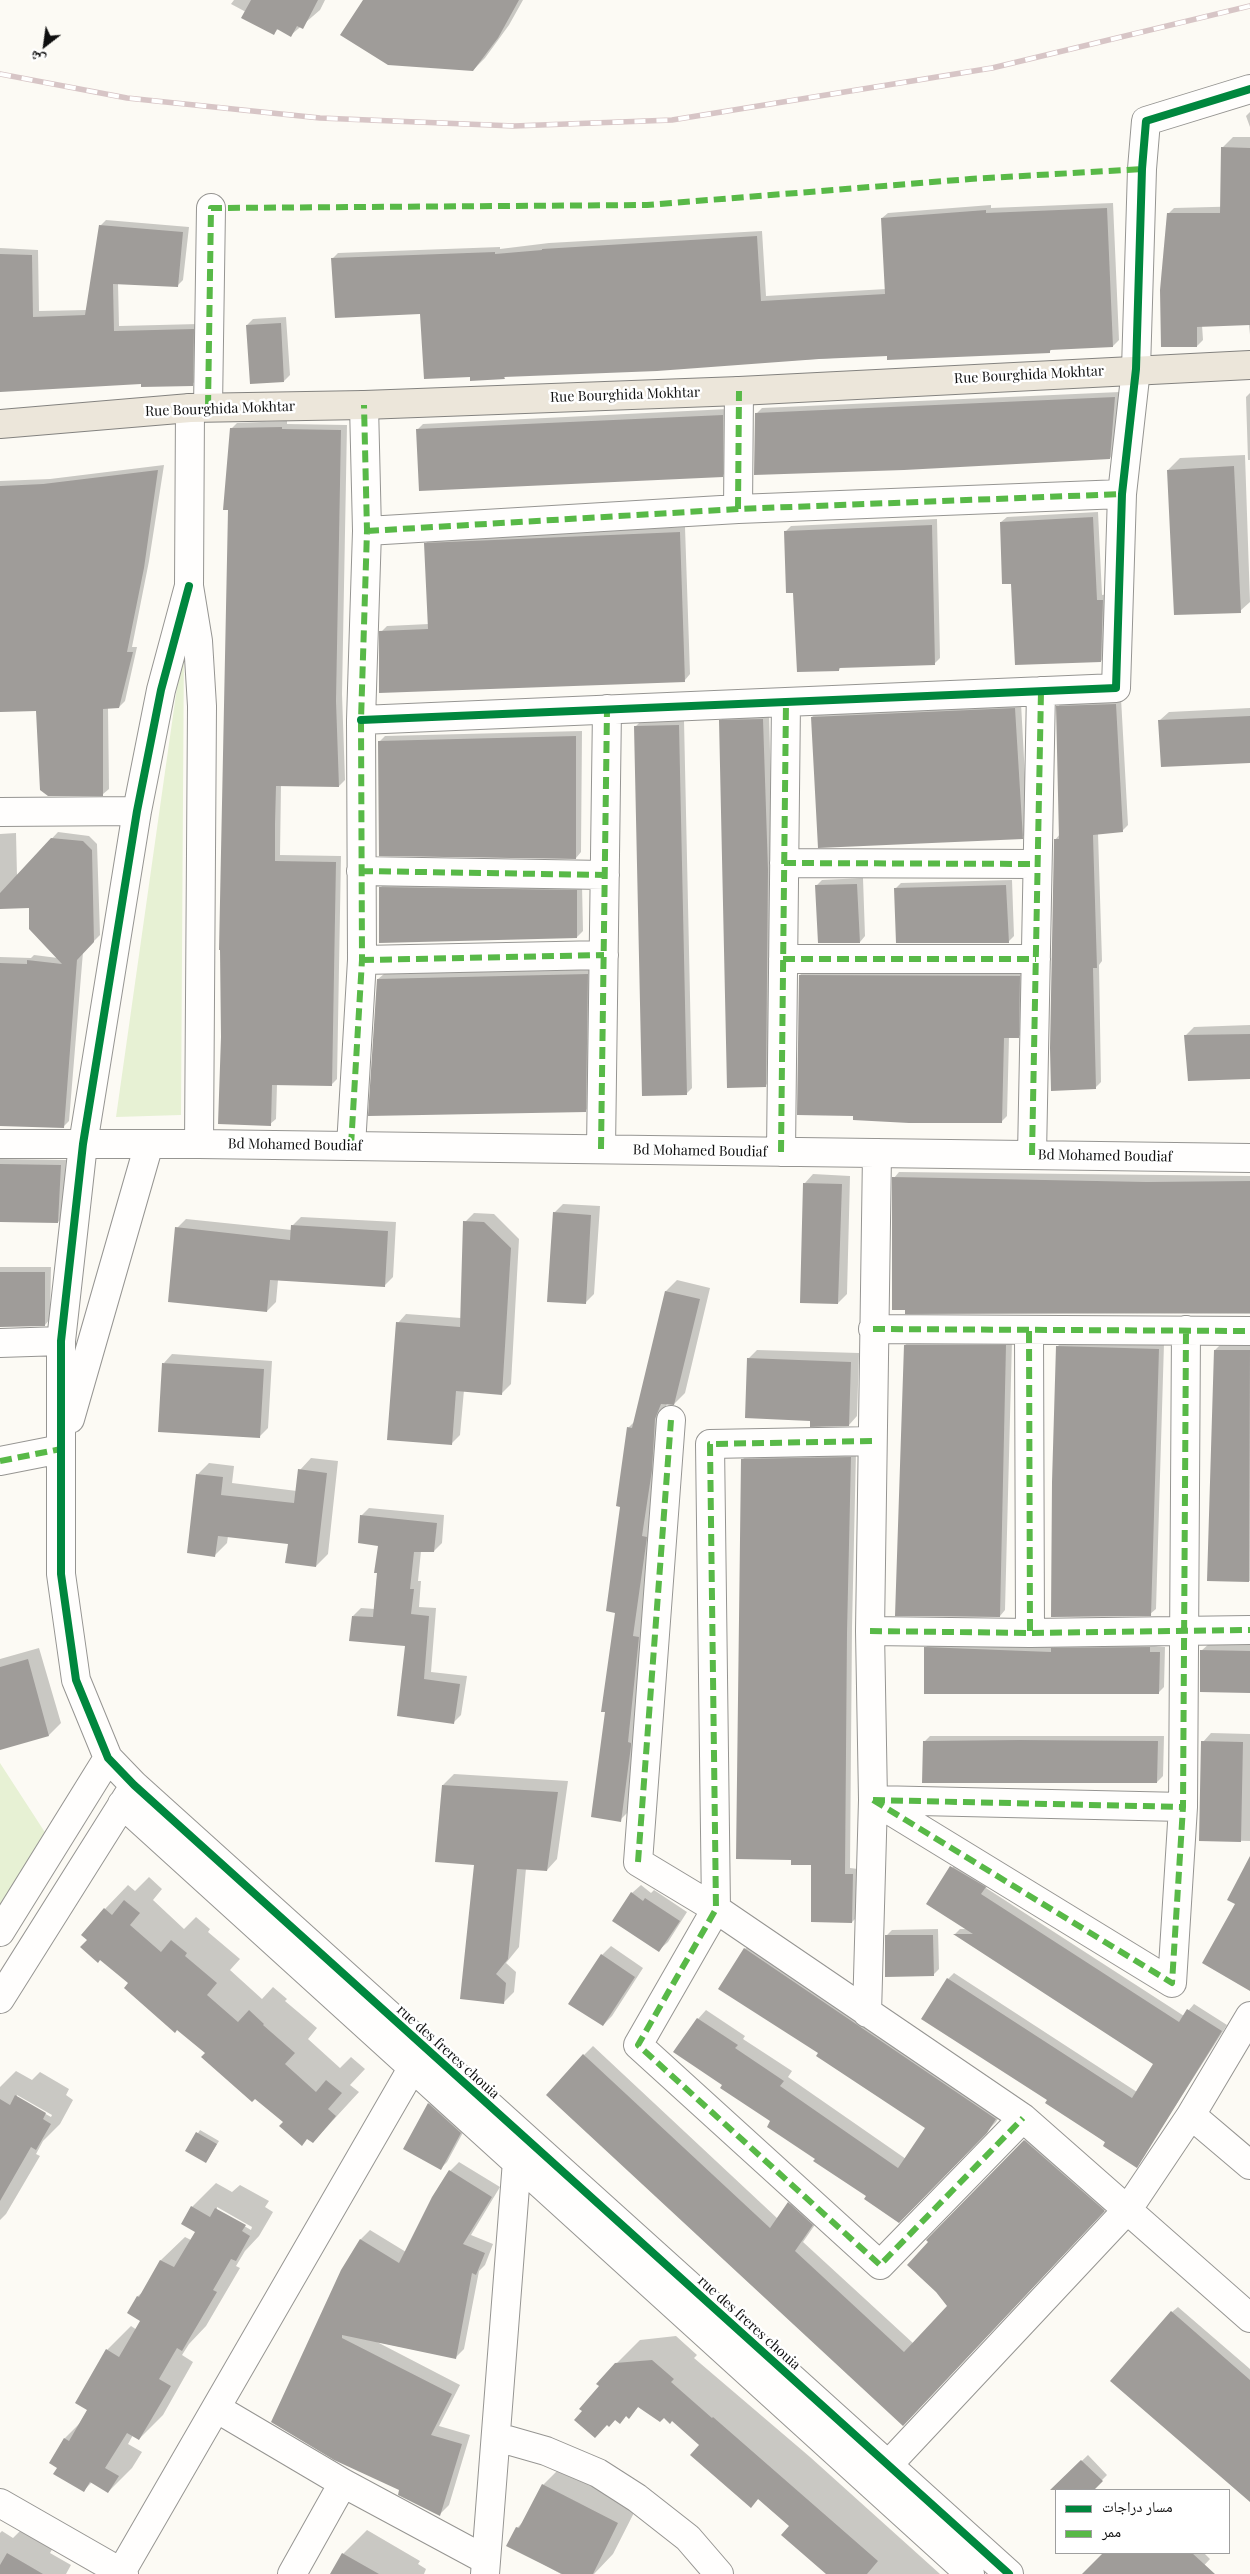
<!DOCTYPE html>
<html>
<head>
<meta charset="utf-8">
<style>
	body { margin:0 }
	#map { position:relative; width:1250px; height:2574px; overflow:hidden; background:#fcfaf4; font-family:"Playfair Display","Noto Naskh Arabic",serif }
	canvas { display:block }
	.legend { position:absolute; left:1055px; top:2489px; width:175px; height:65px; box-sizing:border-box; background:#fff; border:1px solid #9f9f9f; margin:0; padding:6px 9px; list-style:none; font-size:15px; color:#0f0f0f }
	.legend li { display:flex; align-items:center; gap:10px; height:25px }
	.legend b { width:25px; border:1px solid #9f9f9f }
	.north { position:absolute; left:20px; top:20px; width:50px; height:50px; -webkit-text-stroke:4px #fff; paint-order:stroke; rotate:210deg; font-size:14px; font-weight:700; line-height:20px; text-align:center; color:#0f0f0f }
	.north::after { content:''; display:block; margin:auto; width:18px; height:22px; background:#0f0f0f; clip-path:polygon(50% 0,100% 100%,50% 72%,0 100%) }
</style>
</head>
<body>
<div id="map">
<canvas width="1250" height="2574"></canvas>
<ul class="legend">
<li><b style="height:6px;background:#00873e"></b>مسار دراجات</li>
<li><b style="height:6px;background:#58b947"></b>ممر</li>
</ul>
<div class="north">ش</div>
</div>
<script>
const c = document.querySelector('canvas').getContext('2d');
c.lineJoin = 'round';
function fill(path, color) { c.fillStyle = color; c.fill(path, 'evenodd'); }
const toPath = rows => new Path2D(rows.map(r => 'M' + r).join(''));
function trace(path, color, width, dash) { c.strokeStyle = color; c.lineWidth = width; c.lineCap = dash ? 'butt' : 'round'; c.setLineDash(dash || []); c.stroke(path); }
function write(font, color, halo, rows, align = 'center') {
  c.font = font + ' "Playfair Display",serif'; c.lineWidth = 5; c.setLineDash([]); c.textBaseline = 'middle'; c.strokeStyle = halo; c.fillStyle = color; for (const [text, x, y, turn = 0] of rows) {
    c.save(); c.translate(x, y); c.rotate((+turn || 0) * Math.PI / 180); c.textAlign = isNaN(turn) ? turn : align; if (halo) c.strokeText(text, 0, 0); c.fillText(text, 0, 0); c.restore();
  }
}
const green = toPath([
	[184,638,181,1115,116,1117],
	[0,1763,48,1837,0,1914]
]);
const shadow = toPath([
	[234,0,325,0,320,10,291,35,279,28,274,33,246,12,231,4],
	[365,0,523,0,509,25,485,58,473,70],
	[1250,112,1250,127,1246,116],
	[1233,137,1250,137,1250,190,1222,148],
	[1113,203,1119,340,1113,346,1053,348,1050,351,888,355,506,376,504,378,471,375,421,313,332,259,338,253,500,247,500,249,549,243,762,231,766,296,886,289,882,218,888,213,991,205,991,208],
	[1250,206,1250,335,1249,324,1202,325,1203,340,1197,346,1168,214,1174,208],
	[106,220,189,227,183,280,177,286,118,283,119,326,199,324,198,379,192,384,142,382,0,391,0,248,38,250,39,311,87,310,100,226],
	[286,317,290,375,284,381,247,325,253,319],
	[1120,392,1115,452,1110,458,756,414,762,408],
	[1250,393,1250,460,1248,460,1246,397],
	[728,409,728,470,722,476,417,430,423,424],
	[287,421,287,424,347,425,342,694,345,780,339,786,281,785,280,855,341,856,337,1079,331,1085,277,1084,276,1119,270,1124,222,1037,231,429,237,423],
	[1245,455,1250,602,1240,611,1168,470,1180,458],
	[164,465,149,561,132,647,137,647,125,701,119,707,108,708,109,789,103,794,37,710,0,711,0,481,50,479],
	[1098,512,1102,595,1108,594,1106,655,1101,661,1012,582,1001,522,1007,517],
	[937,519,940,658,934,664,841,667,839,670,795,592,785,532,791,526],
	[685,527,690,674,685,680,381,632,387,626,429,624,425,544,431,538],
	[1121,698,1128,825,1122,831,1098,833,1102,961,1099,965,1101,1082,1095,1088,1055,840,1060,834,1058,707,1063,701],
	[1021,703,1028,832,1022,837,812,717,818,711],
	[1250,708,1250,761,1160,720,1169,712],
	[769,713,773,864,771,1080,766,1085,720,721,726,715],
	[684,720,692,1088,686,1094,635,727,641,721],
	[582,731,581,852,576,858,379,742,385,736],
	[58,832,89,836,97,844,100,935,83,952,69,1121,63,1127,0,1124,0,957,31,958,34,955,58,958,30,907,0,908,0,834,16,833,17,876],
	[863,878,865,936,860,942,816,886,822,880],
	[1012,880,1014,936,1008,942,895,889,901,883],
	[386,882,582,885,583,931,577,937,381,887],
	[593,969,591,1105,585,1111,378,979,384,974],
	[806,969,1025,971,1024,1031,1018,1037,1009,1037,1007,1116,1001,1122,854,1115,800,975],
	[1250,1025,1250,1078,1185,1036,1194,1027],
	[0,1159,66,1160,64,1216,58,1222,0,1221],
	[899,1172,1250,1176,1250,1314,1057,1313,894,1178],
	[813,1174,850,1176,847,1294,838,1303,805,1183],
	[563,1204,600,1206,594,1294,585,1303,554,1213],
	[474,1213,494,1214,519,1239,511,1384,502,1393,464,1390,460,1435,451,1444,398,1323,406,1314,461,1318,465,1222],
	[301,1217,396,1222,393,1277,384,1286,278,1280,276,1302,267,1311,177,1228,186,1219,292,1230,292,1226],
	[0,1267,51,1267,50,1319,45,1325,0,1326],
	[677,1280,710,1288,685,1393,674,1404,667,1403,666,1407,631,1809,620,1820,606,1711,616,1611,628,1428,635,1421,666,1291],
	[911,1340,1012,1340,1005,1610,1000,1616,905,1345],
	[1064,1340,1164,1343,1156,1609,1150,1614,1058,1346],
	[1221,1344,1250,1345,1250,1581,1209,1580,1215,1350],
	[757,1350,859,1353,857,1416,849,1425,811,1419,748,1359],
	[172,1354,272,1361,268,1428,259,1437,164,1363],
	[856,1452,852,1627,850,1868,858,1869,858,1916,852,1922,812,1863,742,1460,748,1454],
	[311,1458,338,1461,328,1554,316,1566,289,1543,228,1536,227,1543,215,1555,197,1475,209,1463,234,1466,232,1483,297,1491,300,1470],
	[369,1508,444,1515,442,1543,434,1551,421,1551,418,1581,421,1581,419,1607,436,1608,431,1672,467,1676,461,1715,453,1723,398,1715,406,1645,353,1616,361,1608,375,1609,379,1545,361,1516],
	[931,1642,1156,1642,1155,1646,1165,1647,1164,1687,1158,1693,925,1648],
	[1210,1643,1250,1644,1250,1692,1201,1651],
	[39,1648,61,1723,49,1735,0,1748,0,1659],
	[1211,1733,1250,1734,1250,1841,1200,1840,1203,1742],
	[930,1736,1164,1736,1163,1776,1157,1782,924,1742],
	[454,1774,568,1781,557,1859,547,1870,526,1868,519,1947,506,1963,516,1972,514,1992,503,2003,461,1998,475,1864,443,1785],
	[957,1861,991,1881,986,1888,1184,2016,1194,2004,1227,2025,1137,2166,1048,2100,948,1979,954,1973,1137,2092,1155,2064,955,1934,960,1929,967,1929,927,1904],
	[149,1877,162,1889,153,1900,184,1929,196,1917,210,1929,208,1932,240,1959,230,1970,262,1999,273,1987,287,1999,285,2001,317,2028,308,2039,340,2068,351,2057,365,2069,350,2085,359,2092,313,2142,285,2122,207,2053,130,1983,88,1940,105,1909,128,1885,135,1891],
	[641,1885,651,1893,654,1890,687,1912,668,1942,659,1950,632,1893],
	[938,1929,939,1969,933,1975,886,1936,892,1930],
	[754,1940,1004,2109,996,2122,899,2221,724,2084,698,2019,706,2010,745,2036,743,2039,792,2071,788,2077,906,2159,927,2127,820,2053,745,1949],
	[611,1946,643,1968,612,2016,603,2025,602,1955],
	[593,2046,778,2219,798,2195,821,2216,803,2242,914,2344,948,2306,928,2240,1033,2132,1113,2201,912,2415,584,2055],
	[16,2071,32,2080,40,2072,69,2089,66,2095,73,2100,60,2124,43,2141,36,2154,40,2156,6,2214,0,2220,0,2087],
	[17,2095,52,2115,51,2117,17,2098],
	[435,2098,466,2127,447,2162,441,2168,405,2149,429,2104],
	[200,2130,219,2141,206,2162,187,2150],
	[459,2162,500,2187,471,2235,493,2244,485,2265,479,2271,464,2349,455,2358,377,2342,460,2385,439,2426,470,2435,449,2505,440,2514,401,2489,273,2422,361,2239,370,2230,406,2252,450,2171],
	[216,2183,232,2192,240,2185,269,2201,265,2207,273,2212,259,2236,245,2251,236,2266,240,2268,206,2326,189,2344,182,2355,193,2362,163,2415,139,2439,133,2435,128,2444,142,2452,132,2468,108,2492,92,2482,84,2490,51,2462,65,2438,80,2423,88,2409,107,2350,131,2326,137,2330,142,2321,138,2296,145,2290,161,2260,185,2237,191,2240,196,2231,192,2207],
	[217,2207,252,2227,251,2230,217,2210],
	[1178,2307,1250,2369,1250,2500,1172,2312],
	[676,2336,697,2355,694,2358,810,2457,940,2574,827,2574,791,2526,759,2498,751,2506,700,2445,672,2420,639,2406,629,2417,627,2415,620,2423,616,2419,609,2426,601,2386,616,2364,640,2340],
	[1088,2455,1107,2475,1092,2490,1069,2490,1060,2482],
	[567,2461,641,2499,613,2554,594,2574,561,2574,508,2545,517,2528,526,2519,543,2485],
	[32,2530,55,2544,50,2553,71,2565,66,2574,0,2574,0,2533,2,2531,13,2538,20,2531,27,2535],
	[367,2530,420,2561,418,2564,426,2569,424,2574,332,2574,343,2554],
	[1105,2553,1204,2553,1210,2559,1196,2574,1092,2574,1087,2570]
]);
const building = toPath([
	[251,0,318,0,303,29,297,26,291,37,277,29,274,35,241,18],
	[363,0,519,0,498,38,473,71,388,65,340,35],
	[1221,147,1250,148,1250,325,1197,327,1197,347,1161,347,1160,290,1167,213,1220,213],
	[1107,208,1113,347,1050,350,1050,353,887,360,887,356,819,359,657,371,504,377,505,379,470,381,470,377,424,379,420,314,335,318,331,258,495,252,495,254,542,250,542,249,757,236,761,301,885,294,881,218,986,210,986,213],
	[99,225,183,232,178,287,113,284,114,331,194,329,193,386,141,387,141,384,0,392,0,254,32,255,33,317,85,315],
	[281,323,284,382,250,384,246,325],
	[1115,397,1110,459,904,470,754,475,755,413],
	[723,415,723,477,419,491,416,429],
	[282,427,282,429,341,430,336,701,339,787,276,786,275,824,275,861,336,862,332,1086,272,1085,271,1126,218,1124,221,1037,220,950,219,950,228,510,223,510,230,428],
	[1234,466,1241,613,1174,615,1167,470],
	[158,470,144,568,127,652,133,652,119,708,103,709,103,796,48,796,40,790,36,711,0,712,0,486,43,484],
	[1093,517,1097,600,1103,600,1101,662,1015,665,1011,584,1002,584,1000,522],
	[932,525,935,665,839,668,839,671,797,672,793,593,786,593,784,531],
	[680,532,685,682,379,693,379,631,428,629,424,543],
	[1116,704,1123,832,1093,835,1097,968,1093,968,1096,1089,1051,1091,1050,1048,1054,839,1059,839,1056,706],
	[1015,708,1023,839,818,848,811,717],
	[1250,716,1250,763,1161,767,1158,720],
	[763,719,768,870,766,1087,727,1088,719,720],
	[679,725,687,1095,642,1096,634,726],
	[576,736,576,859,379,856,378,741],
	[51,838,83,841,92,850,94,942,77,960,64,1128,0,1126,0,963,27,964,27,960,62,964,29,929,29,908,0,909,0,893],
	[857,884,860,943,818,943,815,885],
	[1006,885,1009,943,896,943,894,888],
	[379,887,577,890,577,938,379,943],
	[588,974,586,1112,368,1116,377,979],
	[799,975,1020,976,1019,1038,1004,1038,1002,1123,909,1123,853,1120,853,1116,797,1115],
	[1250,1034,1250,1079,1188,1081,1184,1035],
	[0,1164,61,1165,58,1223,0,1222],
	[892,1177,1147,1182,1250,1181,1250,1313,905,1314,905,1310,892,1310],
	[803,1183,842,1184,838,1304,800,1303],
	[553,1212,591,1215,586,1304,547,1302],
	[463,1221,484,1222,511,1248,502,1395,456,1391,452,1445,387,1440,396,1322,460,1327],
	[291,1225,388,1231,385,1287,270,1280,267,1312,168,1302,175,1227,290,1240],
	[0,1272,45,1272,45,1326,0,1327],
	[665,1291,700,1299,674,1405,661,1404,655,1419,652,1470,642,1536,647,1537,633,1636,639,1637,628,1742,631,1743,631,1746,621,1822,591,1817,605,1712,601,1712,615,1613,606,1611,620,1507,616,1506,627,1427,632,1428],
	[904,1345,1006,1345,1000,1617,895,1616],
	[1056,1346,1159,1349,1151,1616,1051,1617,1052,1482],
	[1214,1350,1250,1350,1249,1582,1207,1581],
	[747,1358,851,1362,849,1426,810,1427,810,1421,745,1418],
	[162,1363,264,1369,260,1438,158,1432],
	[851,1457,847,1633,845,1874,853,1874,852,1923,811,1922,811,1865,791,1865,791,1860,736,1859,741,1459],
	[298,1469,327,1473,316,1567,285,1563,288,1544,218,1536,215,1557,187,1553,196,1474,223,1477,221,1495,294,1503],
	[360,1515,437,1523,434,1552,414,1552,410,1589,414,1589,411,1614,429,1616,424,1679,460,1684,454,1724,397,1716,405,1646,349,1641,352,1616,373,1617,377,1573,374,1573,378,1546,358,1543],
	[924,1647,1051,1652,1051,1648,1150,1647,1150,1652,1160,1652,1159,1694,924,1694],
	[1200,1650,1250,1651,1250,1693,1200,1692],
	[28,1659,49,1736,0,1750,0,1667],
	[1020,1740,1158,1741,1157,1783,922,1783,923,1741],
	[1201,1741,1243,1742,1241,1842,1199,1841],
	[442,1785,558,1792,547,1871,517,1869,508,1959,496,1974,506,1983,504,2004,460,1999,474,1865,435,1862],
	[1250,1856,1250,1991,1202,1963,1235,1904,1227,1900],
	[950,1866,986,1887,981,1894,1179,2022,1187,2009,1222,2031,1137,2168,1103,2146,1105,2142,1045,2103,1047,2100,921,2019,947,1978,1132,2098,1153,2064,953,1934,973,1934,926,1904],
	[631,1892,643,1901,645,1898,680,1921,659,1952,612,1921],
	[124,1900,140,1913,130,1925,161,1952,171,1940,187,1953,185,1956,217,1983,207,1995,238,2022,249,2010,264,2024,263,2025,295,2053,285,2064,316,2092,326,2080,342,2093,328,2109,336,2116,313,2143,307,2139,302,2146,279,2126,283,2122,255,2099,252,2102,201,2057,205,2053,177,2030,175,2033,124,1988,128,1983,100,1960,98,1963,80,1947,87,1940,81,1935,104,1908,112,1915],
	[885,1935,933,1935,934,1976,885,1977],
	[744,1948,996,2119,987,2133,899,2223,864,2199,866,2196,813,2161,815,2159,767,2127,770,2121,720,2088,722,2085,673,2052,697,2018,738,2045,735,2048,784,2081,780,2086,898,2168,925,2128,816,2056,818,2053,718,1989],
	[601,1954,635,1977,603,2026,568,2004],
	[583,2054,770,2228,788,2202,813,2225,795,2251,904,2352,947,2306,936,2292,907,2265,928,2242,926,2240,1024,2140,1105,2211,903,2426,546,2095],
	[15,2095,46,2113,43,2119,51,2124,36,2150,31,2147,0,2201,0,2099,10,2105],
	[428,2103,461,2133,441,2170,403,2149],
	[196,2132,217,2144,206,2163,185,2151],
	[449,2170,492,2197,463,2244,485,2253,476,2275,472,2273,456,2359,342,2335,342,2338,452,2394,431,2435,462,2444,440,2516,398,2495,399,2490,334,2460,271,2422,341,2270,360,2239,399,2263,432,2197],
	[191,2206,210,2217,215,2208,246,2225,242,2231,250,2236,236,2261,231,2259,213,2290,217,2292,182,2351,177,2348,159,2379,171,2386,139,2440,127,2433,105,2468,119,2476,108,2493,90,2482,84,2492,53,2474,57,2468,49,2463,64,2438,69,2441,87,2410,75,2403,106,2349,119,2357,140,2321,127,2313,137,2296,139,2297,160,2260,174,2267,195,2232,181,2224],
	[1171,2311,1250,2380,1250,2502,1110,2381],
	[652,2360,674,2379,671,2382,712,2418,713,2417,878,2561,867,2574,826,2574,781,2535,789,2526,758,2499,751,2508,690,2455,699,2445,672,2421,670,2424,664,2418,660,2422,638,2407,629,2419,626,2416,620,2424,615,2420,609,2427,607,2425,595,2438,574,2420,582,2411,579,2409,599,2386,596,2384,615,2363],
	[1081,2460,1103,2481,1094,2490,1050,2490],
	[542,2484,618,2523,593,2574,562,2574,506,2546,516,2527,519,2528],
	[7,2553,43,2574,0,2574,0,2565],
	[342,2553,379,2574,330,2574],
	[1103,2553,1192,2553,1215,2574,1082,2574]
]);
const minor = toPath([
	[208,407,211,208],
	[190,408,189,586,198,641,202,706,199,1144],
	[738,509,739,391],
	[367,531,738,509,1122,494],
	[189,586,161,690,137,811,83,1144,61,1341,61,1574,76,1680,108,1758,134,1785,1009,2574],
	[361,720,1116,688,1122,494,1136,369,1142,169,1146,121,1250,89],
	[0,812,137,811],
	[784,863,1036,864],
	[361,871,605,875],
	[783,959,1036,959],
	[362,960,604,955],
	[0,1144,199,1144,1250,1158],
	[351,1146,362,960,361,720,367,531,364,405],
	[601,1149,607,709],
	[781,1152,786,702],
	[1032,1155,1041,691],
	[873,1329,1250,1331],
	[1029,1331,1030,1633],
	[0,1343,61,1341],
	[70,1419,149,1144],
	[671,1420,638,1862,716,1909,1023,2118,1250,2318],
	[872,1441,710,1444,716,1909,638,2045,880,2265,1023,2118],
	[0,1461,61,1449],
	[870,1631,1030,1633,1250,1630],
	[873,1800,1172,1983,1183,1807,1186,1330],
	[875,1800,1183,1807],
	[122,1804,970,2574],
	[0,1932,108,1758],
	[0,1999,132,1789],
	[867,2013,873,1800,870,1631,877,1153],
	[1191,2115,1250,2165],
	[216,2408,343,2483,486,2560],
	[497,2437,546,2451,598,2473,637,2498,688,2538,719,2574],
	[888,2465,1128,2209,1191,2115,1250,2016],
	[0,2503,124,2574],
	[120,2574,421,2053],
	[292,2574,343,2483],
	[485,2574,518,2148]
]);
const major = toPath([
	[0,424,190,408,364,405,739,391,1250,365]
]);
const rail = toPath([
	[0,74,127,98,320,118,514,126,672,120,992,68,1250,6]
]);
const quiet = toPath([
	[208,407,211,208,647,205,970,179,1142,169],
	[738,509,739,391],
	[367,531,738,509,1122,494],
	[784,863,1036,864],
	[361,871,605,875],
	[783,959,1036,959],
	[362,960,604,955],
	[351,1146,362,960,361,720,367,531,364,405],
	[601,1149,607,709],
	[781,1152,786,702],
	[1032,1155,1041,691],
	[873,1329,1250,1331],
	[1029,1331,1030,1633],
	[872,1441,710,1444,716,1909,638,2045,880,2265,1023,2118],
	[0,1461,61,1449],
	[870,1631,1030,1633,1250,1630],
	[873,1800,1172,1983,1183,1807,1186,1330],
	[873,1800,1183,1807],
	[638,1862,671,1420]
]);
const cycleway = toPath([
	[189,586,161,690,137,811,83,1144,61,1341,61,1574,76,1680,108,1758,134,1785,1009,2574],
	[361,720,1116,688,1122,494,1136,369,1142,169,1146,121,1250,89]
]);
const streetNames = [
	["Rue Bourghida Mokhtar",1029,375,-3],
	["Rue Bourghida Mokhtar",625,395,-2],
	["Rue Bourghida Mokhtar",220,409,-2],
	["Bd Mohamed Boudiaf",295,1145,1],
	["Bd Mohamed Boudiaf",700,1151,1],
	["Bd Mohamed Boudiaf",1105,1156,1],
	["rue des freres chouia",448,2052,42],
	["rue des freres chouia",749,2323,42]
];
fill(green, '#e7f1d4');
fill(shadow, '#0003');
fill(building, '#9f9c99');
trace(minor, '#969592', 30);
trace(major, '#83827f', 30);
trace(minor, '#fffefd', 28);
trace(major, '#ece6da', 28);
trace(rail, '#d7c5c6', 5.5);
trace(rail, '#fff', 4, [11]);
trace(quiet, '#58b947', 6, [12, 6]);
trace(cycleway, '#00873e', 8);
write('14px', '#0f0f0f', '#fff', streetNames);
</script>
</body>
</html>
